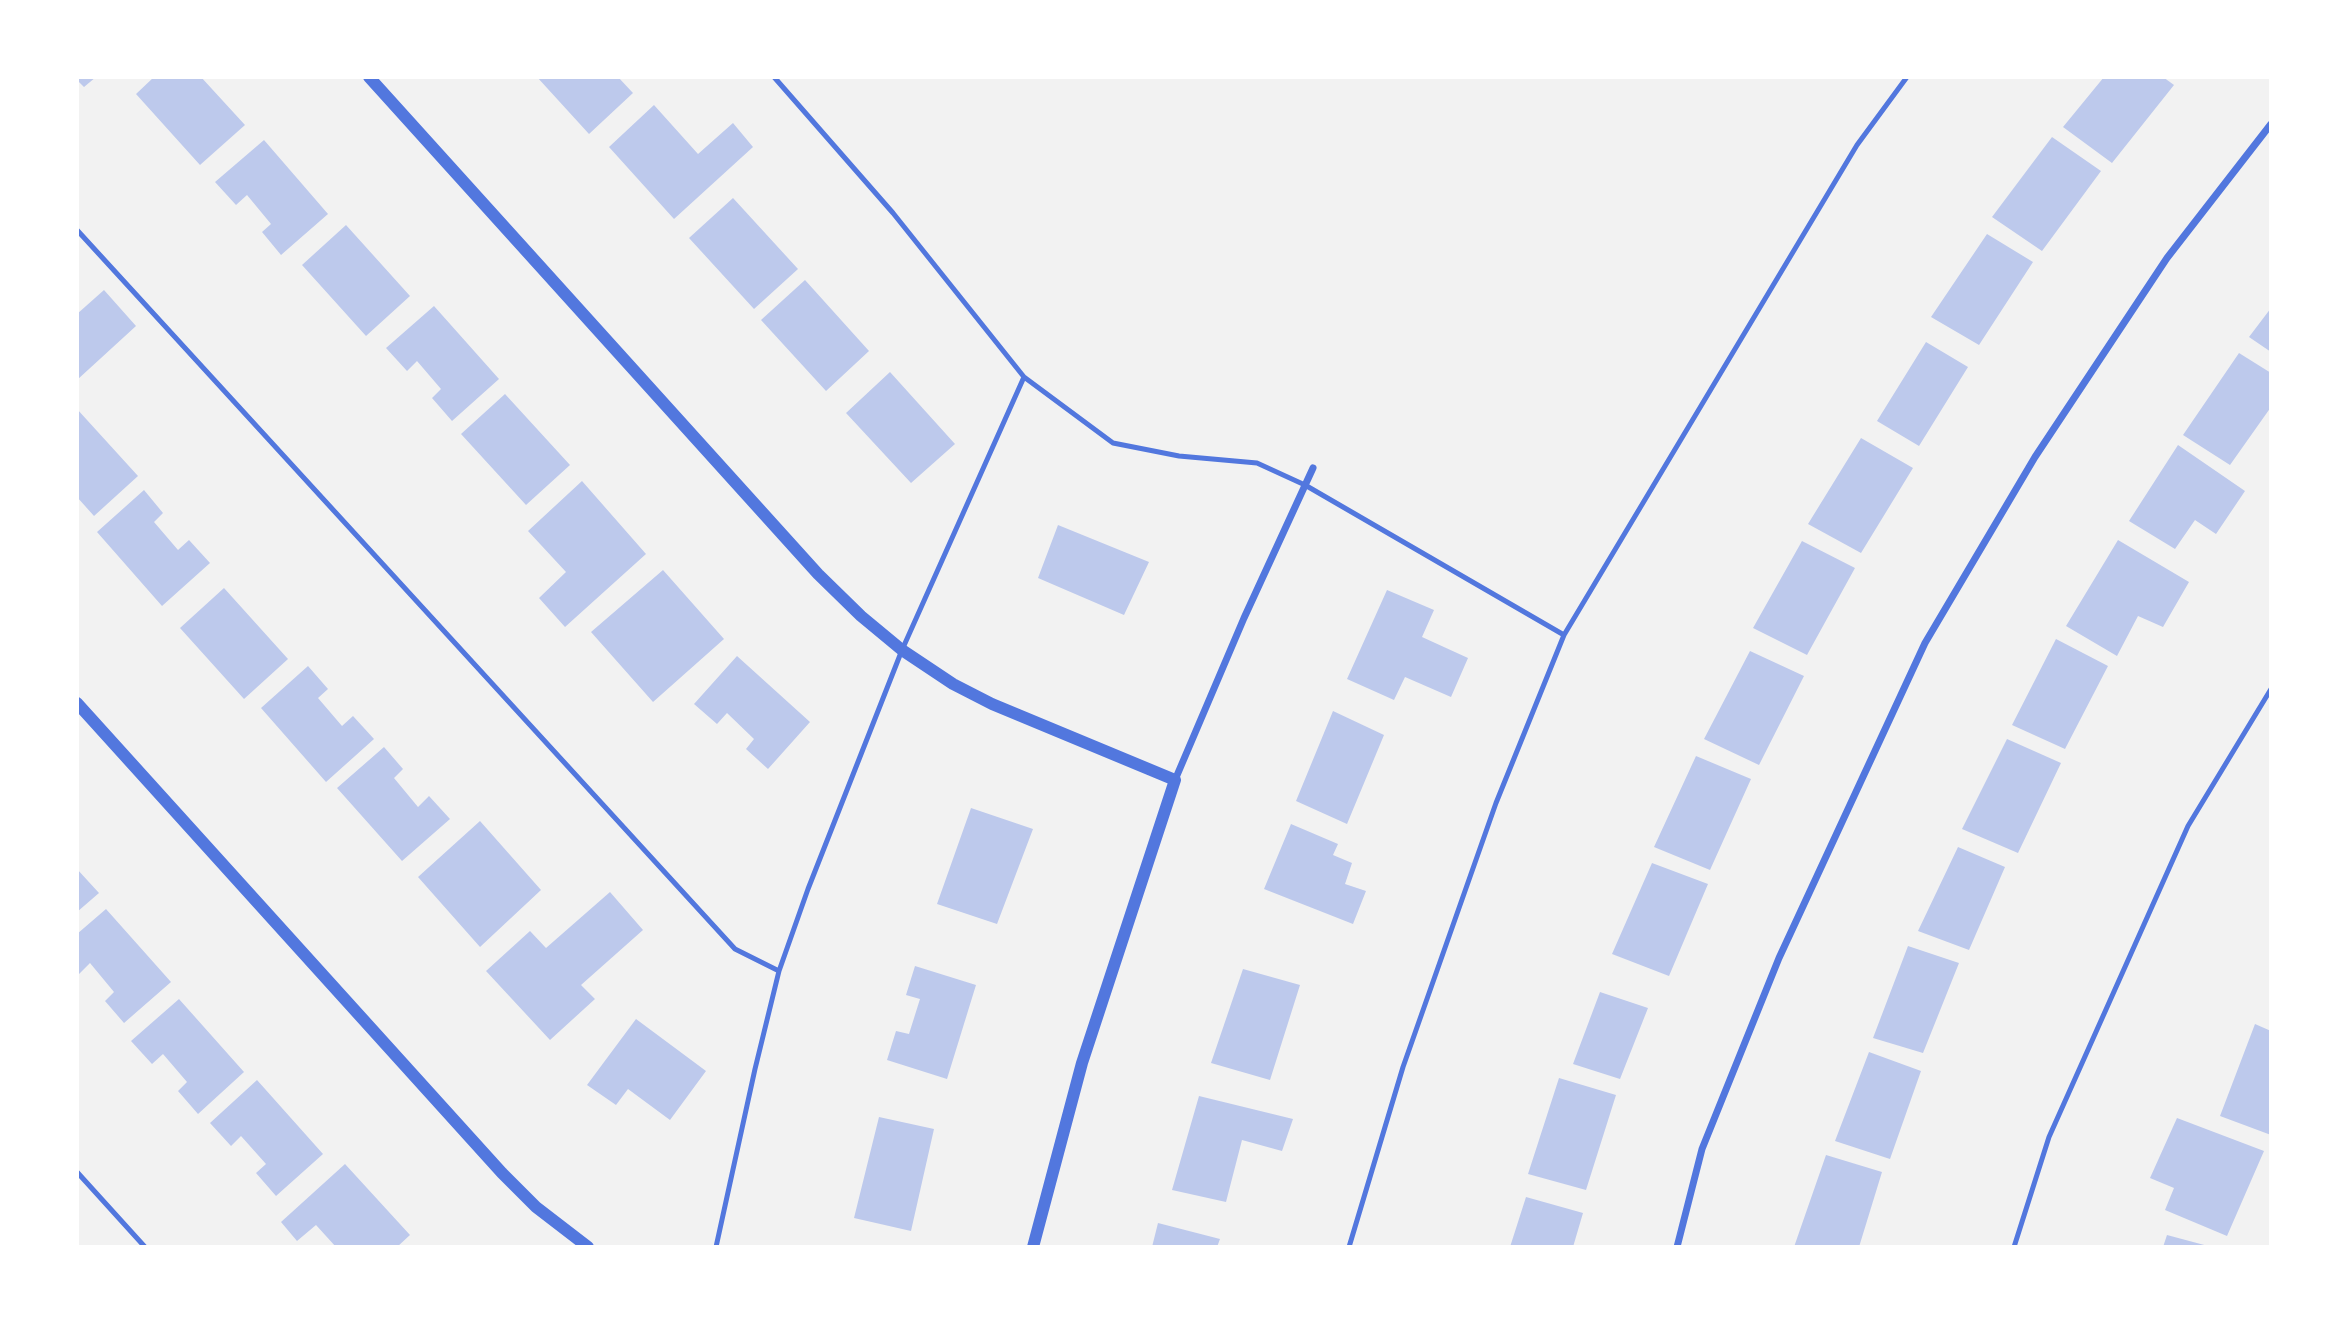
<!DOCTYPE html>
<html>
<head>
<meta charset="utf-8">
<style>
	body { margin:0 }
	#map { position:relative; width:2348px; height:1324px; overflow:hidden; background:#f2f2f2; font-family:"Source Sans 3",sans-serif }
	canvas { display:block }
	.frame { position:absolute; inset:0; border:79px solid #fff; pointer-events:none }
</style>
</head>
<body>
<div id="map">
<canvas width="2348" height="1324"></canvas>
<div class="frame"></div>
</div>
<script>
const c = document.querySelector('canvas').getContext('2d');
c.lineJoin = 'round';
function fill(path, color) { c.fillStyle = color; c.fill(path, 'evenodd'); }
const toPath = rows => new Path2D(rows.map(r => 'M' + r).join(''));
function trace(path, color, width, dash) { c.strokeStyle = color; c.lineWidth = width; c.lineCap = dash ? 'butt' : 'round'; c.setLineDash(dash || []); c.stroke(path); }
const building = toPath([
	[77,77,96,77,84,87,77,80],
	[154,77,201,77,245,125,200,165,136,94],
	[537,77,618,77,633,93,589,134],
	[2104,77,2163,77,2174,85,2112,163,2063,127],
	[654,105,698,154,733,123,753,147,674,219,609,147],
	[2052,137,2101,171,2042,251,1992,217],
	[264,140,328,214,281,255,262,232,271,224,247,195,236,205,215,182],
	[733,198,798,269,754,309,689,238],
	[346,225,410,296,366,336,302,265],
	[1987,234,2033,262,1979,345,1931,317],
	[805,280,869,351,826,391,761,320],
	[104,290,136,326,77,380,77,314],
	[434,306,499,379,452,421,432,398,441,389,417,361,407,371,386,348],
	[2271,308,2271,352,2249,337],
	[1926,342,1968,367,1919,446,1877,421],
	[2239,353,2271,373,2271,407,2230,465,2183,435],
	[890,372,955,444,911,483,846,413],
	[505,394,570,465,526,505,461,434],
	[77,409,138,476,94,516,77,497],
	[1861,438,1913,468,1861,553,1808,524],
	[2178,445,2245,491,2216,534,2195,520,2175,549,2129,521],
	[582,481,646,554,565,627,539,598,566,572,528,531],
	[144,490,163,513,154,522,178,550,189,540,210,563,162,606,97,532],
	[1058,525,1149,562,1124,615,1038,578],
	[2118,540,2189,582,2163,627,2138,616,2117,656,2066,626],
	[1802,541,1855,568,1807,655,1753,628],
	[663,570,724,639,653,702,591,632],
	[224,588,288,659,244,699,180,628],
	[1387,590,1434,610,1422,637,1468,658,1451,697,1405,677,1394,700,1347,679],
	[2056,639,2108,666,2065,749,2012,725],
	[1750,651,1804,676,1759,765,1704,739],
	[737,656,810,722,768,769,746,749,754,739,727,713,717,724,694,704],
	[308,666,328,689,318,698,342,726,353,716,374,739,326,782,261,708],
	[1333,711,1384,735,1347,824,1296,801],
	[2007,739,2061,763,2018,853,1962,829],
	[384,747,403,769,394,778,418,807,429,796,450,819,402,861,337,788],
	[1696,756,1751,779,1710,870,1654,847],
	[971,808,1033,829,997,924,937,904],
	[480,821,541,890,480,947,418,877],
	[1291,824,1338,844,1333,855,1352,863,1345,884,1366,891,1353,924,1264,889],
	[1958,847,2005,867,1969,950,1918,931],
	[1652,863,1708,884,1669,976,1612,954],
	[77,869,99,893,77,912],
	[610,892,643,930,581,985,595,999,550,1040,486,971,530,931,546,948],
	[106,909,171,982,124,1023,105,1001,114,992,90,963,79,974,77,972,77,934],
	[1908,946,1959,963,1923,1053,1873,1038],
	[915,966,976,985,947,1079,887,1060,896,1031,909,1034,920,999,906,995],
	[1243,969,1300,985,1270,1080,1211,1063],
	[1600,992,1648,1008,1620,1079,1573,1064],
	[179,999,244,1072,198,1114,178,1091,187,1082,163,1054,152,1064,131,1041],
	[636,1019,706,1071,670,1120,628,1089,616,1105,587,1085],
	[2255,1024,2271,1031,2271,1135,2220,1116],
	[1869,1052,1921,1071,1890,1159,1835,1141],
	[1559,1078,1616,1095,1586,1190,1528,1174],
	[257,1080,323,1154,276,1196,256,1173,266,1164,241,1136,231,1146,210,1123],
	[1199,1096,1293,1119,1282,1151,1242,1140,1226,1202,1172,1190],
	[879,1117,934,1129,911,1231,854,1218],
	[2177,1118,2264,1151,2227,1236,2165,1210,2174,1188,2150,1178],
	[1826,1155,1882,1172,1859,1247,1794,1247],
	[345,1164,410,1235,397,1247,336,1247,316,1225,297,1241,281,1222],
	[1526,1197,1583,1213,1573,1247,1510,1247],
	[1158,1223,1220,1239,1217,1247,1152,1247],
	[2167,1235,2208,1246,2208,1247,2163,1247]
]);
const service = toPath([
	[77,230,735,949,779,971],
	[1024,377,1113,443,1179,456,1257,463,1305,485,1564,635],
	[77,1172,145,1247],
	[716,1247,755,1069,779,971,808,889,902,650,1024,377,893,213,774,77],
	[1349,1247,1403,1067,1496,803,1564,635,1857,145,1907,77],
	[2014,1247,2049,1137,2188,826,2271,689]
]);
const minor = toPath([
	[1175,780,1244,618,1313,468],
	[1677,1247,1702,1149,1779,958,1925,643,2035,457,2167,258,2271,124]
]);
const tertiary = toPath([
	[369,77,818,574,861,616,902,650,953,684,992,704,1175,780,1082,1063,1033,1247],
	[77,703,502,1173,536,1207,588,1247]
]);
fill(building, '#bdc9ec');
trace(service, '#5277de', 5);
trace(minor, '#5277de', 7);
trace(tertiary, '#5277de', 12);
</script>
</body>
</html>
